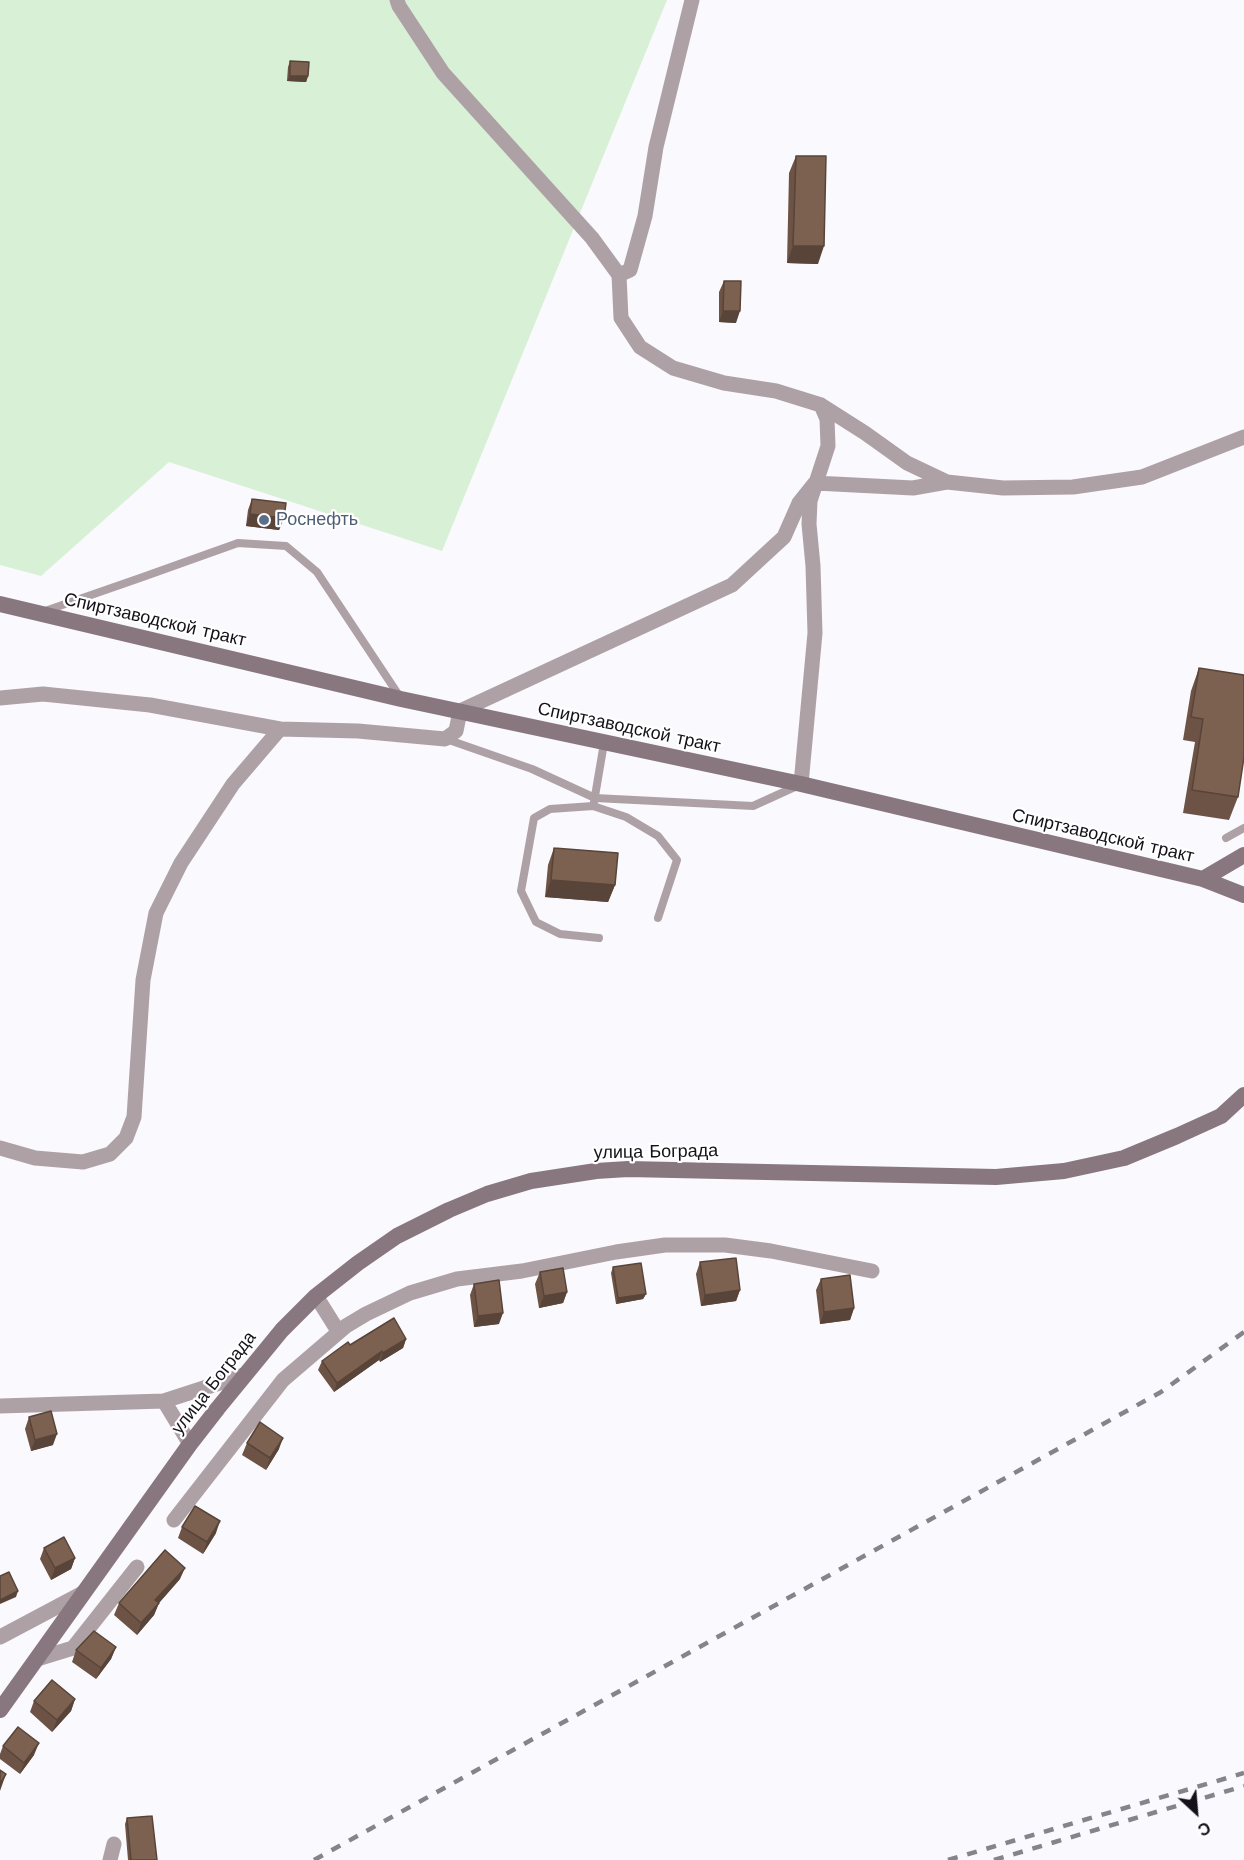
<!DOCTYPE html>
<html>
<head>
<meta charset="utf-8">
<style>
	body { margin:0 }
	#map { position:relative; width:1244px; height:1860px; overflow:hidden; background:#faf9fe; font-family:"Work Sans",sans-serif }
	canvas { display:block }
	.north { position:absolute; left:1166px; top:1782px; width:60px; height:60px; -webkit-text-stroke:4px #fff; paint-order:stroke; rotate:154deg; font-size:16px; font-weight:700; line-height:24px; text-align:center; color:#14111a }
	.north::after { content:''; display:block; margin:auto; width:21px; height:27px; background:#14111a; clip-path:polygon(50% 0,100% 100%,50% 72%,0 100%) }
</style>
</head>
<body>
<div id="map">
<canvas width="1244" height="1860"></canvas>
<div class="north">С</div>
</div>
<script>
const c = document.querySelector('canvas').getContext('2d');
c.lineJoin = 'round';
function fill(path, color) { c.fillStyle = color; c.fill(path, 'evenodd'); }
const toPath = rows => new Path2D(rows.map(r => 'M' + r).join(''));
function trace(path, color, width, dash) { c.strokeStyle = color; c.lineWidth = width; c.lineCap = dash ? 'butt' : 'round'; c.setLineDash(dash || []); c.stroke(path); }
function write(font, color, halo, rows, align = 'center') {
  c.font = font + ' "Work Sans",sans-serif'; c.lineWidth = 4.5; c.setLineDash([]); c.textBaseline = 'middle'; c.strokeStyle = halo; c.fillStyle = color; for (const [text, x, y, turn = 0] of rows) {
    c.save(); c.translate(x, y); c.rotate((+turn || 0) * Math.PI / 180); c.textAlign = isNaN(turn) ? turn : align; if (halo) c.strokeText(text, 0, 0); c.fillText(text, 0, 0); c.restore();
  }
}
const green = toPath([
	[0,0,667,0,442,551,169,462,41,576,0,565]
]);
const service = toPath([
	[45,611,140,578,238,543,286,546,317,572,400,697],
	[446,739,532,769,595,798,753,806,797,786],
	[594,802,604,743],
	[1226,838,1244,828],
	[599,938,560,934,536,922,521,891,534,818,550,809,593,806,626,817,658,836,677,860,658,918]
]);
const minor = toPath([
	[397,0,399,6,443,73,592,238,619,275,621,318,640,347,673,368,724,383,776,391,821,405,865,433,907,463,947,482],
	[619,275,630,270,645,216,656,147,692,0],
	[0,698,43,694,150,705,280,729],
	[801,784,815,633,813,566,809,524,810,501,828,446,827,419,821,405],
	[0,1148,35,1158,83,1162,110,1154,126,1138,134,1117,143,980,156,913,181,863,233,784,280,729,358,731,445,739,456,731,460,711,732,585,784,537,799,503,815,483,913,488,947,482,1003,488,1073,487,1142,477,1244,437],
	[316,1296,338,1331],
	[164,1401,190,1444],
	[0,1406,164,1401,244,1375],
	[174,1520,283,1380,346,1326,366,1314,410,1293,457,1279,522,1271,616,1252,665,1245,725,1245,771,1251,872,1271],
	[0,1637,83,1593],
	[37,1659,73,1648,137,1567],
	[110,1860,114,1844]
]);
const secondary = toPath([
	[0,604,401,699,801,784,1203,879,1244,895],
	[1203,879,1244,855],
	[0,1710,190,1444,218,1408,282,1330,316,1296,358,1263,397,1236,449,1210,487,1194,531,1181,596,1171,628,1169,996,1177,1064,1171,1124,1158,1177,1136,1221,1116,1244,1095]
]);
const rail = toPath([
	[314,1860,1161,1392,1244,1332],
	[948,1860,1244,1773],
	[994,1860,1244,1786]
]);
const wall = toPath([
	[290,61,308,76,306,82,287,81,288,67],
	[796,156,818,264,787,263,789,173],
	[724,281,736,323,719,322,719,292],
	[252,499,284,518,279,530,246,526,248,510],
	[1199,668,1238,797,1229,820,1183,813,1195,742,1183,740,1191,691],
	[554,848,615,885,608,902,545,897,548,865],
	[700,1262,740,1290,736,1301,701,1306,696,1274],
	[613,1267,646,1294,643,1299,616,1304,611,1273],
	[540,1272,567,1292,563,1303,539,1308,535,1284],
	[821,1279,854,1308,850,1320,820,1324,816,1290],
	[474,1284,499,1324,474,1327,470,1295],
	[406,1339,403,1348,380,1362,379,1360,334,1392,318,1370,322,1361,350,1345],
	[29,1417,53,1445,31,1451,25,1429],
	[247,1443,279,1449,266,1470,242,1455],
	[182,1527,216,1533,203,1554,178,1538],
	[44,1548,75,1558,71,1569,51,1580,40,1559],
	[180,1579,159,1603,154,1615,137,1635,114,1615,119,1603],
	[116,1647,111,1659,96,1679,72,1662,76,1650],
	[75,1699,71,1711,52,1732,30,1712,34,1701],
	[3,1746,34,1755,20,1774,0,1759,0,1754],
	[127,1818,157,1860,128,1860,125,1824]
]);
const shadedWall = toPath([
	[290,76,308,76,306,82,287,81],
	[793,246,824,246,818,264,787,263],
	[723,311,740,311,736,323,719,322],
	[250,514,284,518,279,530,246,526],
	[551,880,615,885,608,902,545,897],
	[740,1290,736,1301,701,1306,705,1295],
	[567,1292,563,1303,539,1308,544,1296],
	[646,1294,643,1299,616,1304,618,1298],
	[854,1308,850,1320,820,1324,824,1312],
	[503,1313,499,1324,474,1327,478,1316],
	[406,1339,403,1348,380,1362,383,1353],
	[382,1351,379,1360,334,1392,337,1383],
	[57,1434,53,1445,31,1451,35,1440],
	[283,1438,279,1449,266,1470,270,1458],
	[220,1521,216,1533,203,1554,207,1542],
	[75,1558,71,1569,51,1580,55,1568],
	[185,1568,180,1579,151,1612,155,1600],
	[18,1591,16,1597,0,1604,0,1600],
	[159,1603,154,1615,137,1635,141,1623],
	[116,1647,111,1659,96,1679,101,1668],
	[75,1699,71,1711,52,1732,57,1720],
	[39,1743,34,1755,20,1774,24,1763],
	[6,1774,0,1791,0,1784]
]);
const building = toPath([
	[290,61,309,62,308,76,290,76,290,61],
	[796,156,826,156,824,246,793,246,796,156],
	[724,281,741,281,740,311,723,311,724,281],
	[252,499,286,503,284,518,250,514,252,499],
	[1199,668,1244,675,1244,757,1238,797,1192,790,1203,719,1191,717,1199,668],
	[554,848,618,853,615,885,551,880,554,848],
	[736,1258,740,1290,705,1295,700,1262,736,1258],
	[641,1263,646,1294,618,1298,613,1267,641,1263],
	[563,1268,567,1292,544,1296,540,1272,563,1268],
	[850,1275,854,1308,824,1312,821,1279,850,1275],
	[499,1280,503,1313,478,1316,474,1284,499,1280],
	[394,1318,406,1339,383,1353,382,1351,337,1383,322,1361,348,1342,350,1345,394,1318],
	[51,1411,57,1434,35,1440,29,1417,51,1411],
	[260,1422,283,1438,270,1458,247,1443,260,1422],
	[195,1506,220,1521,207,1542,182,1527,195,1506],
	[64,1537,75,1558,55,1568,44,1548,64,1537],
	[165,1550,185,1568,155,1600,159,1603,141,1623,119,1603,165,1550],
	[9,1572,18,1591,0,1600,0,1576,9,1572],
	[94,1631,116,1647,101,1668,76,1650,94,1631],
	[52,1680,75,1699,57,1720,34,1701,52,1680],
	[18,1727,39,1743,24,1763,3,1746,18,1727],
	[0,1770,6,1774,0,1784,0,1770],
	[152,1816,157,1860,131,1860,127,1818,152,1816]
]);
const markers = [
	[264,520,6,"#5c6f8a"]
];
const serviceNames = [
	["Роснефть",276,520]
];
const streetNames = [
	["Спиртзаводской тракт",155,620,13],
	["Спиртзаводской тракт",629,728,12],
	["Спиртзаводской тракт",1103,836,13],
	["улица Бограда",656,1152,-1],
	["улица Бограда",214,1383,-52]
];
fill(green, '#d8f0d5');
trace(service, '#aea1a6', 8);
trace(minor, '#aea1a6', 15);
trace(secondary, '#89777f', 16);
trace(rail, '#86848b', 4.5, [10, 10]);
fill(wall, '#6c5345');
fill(shadedWall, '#584438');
fill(building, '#7d6150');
trace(building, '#584438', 1.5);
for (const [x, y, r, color] of markers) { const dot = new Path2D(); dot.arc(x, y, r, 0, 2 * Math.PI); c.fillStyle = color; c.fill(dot); trace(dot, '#fff', 2); }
write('18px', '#4e5e75', '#fff', serviceNames, 'left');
write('18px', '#14111a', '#fff', streetNames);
</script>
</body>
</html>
